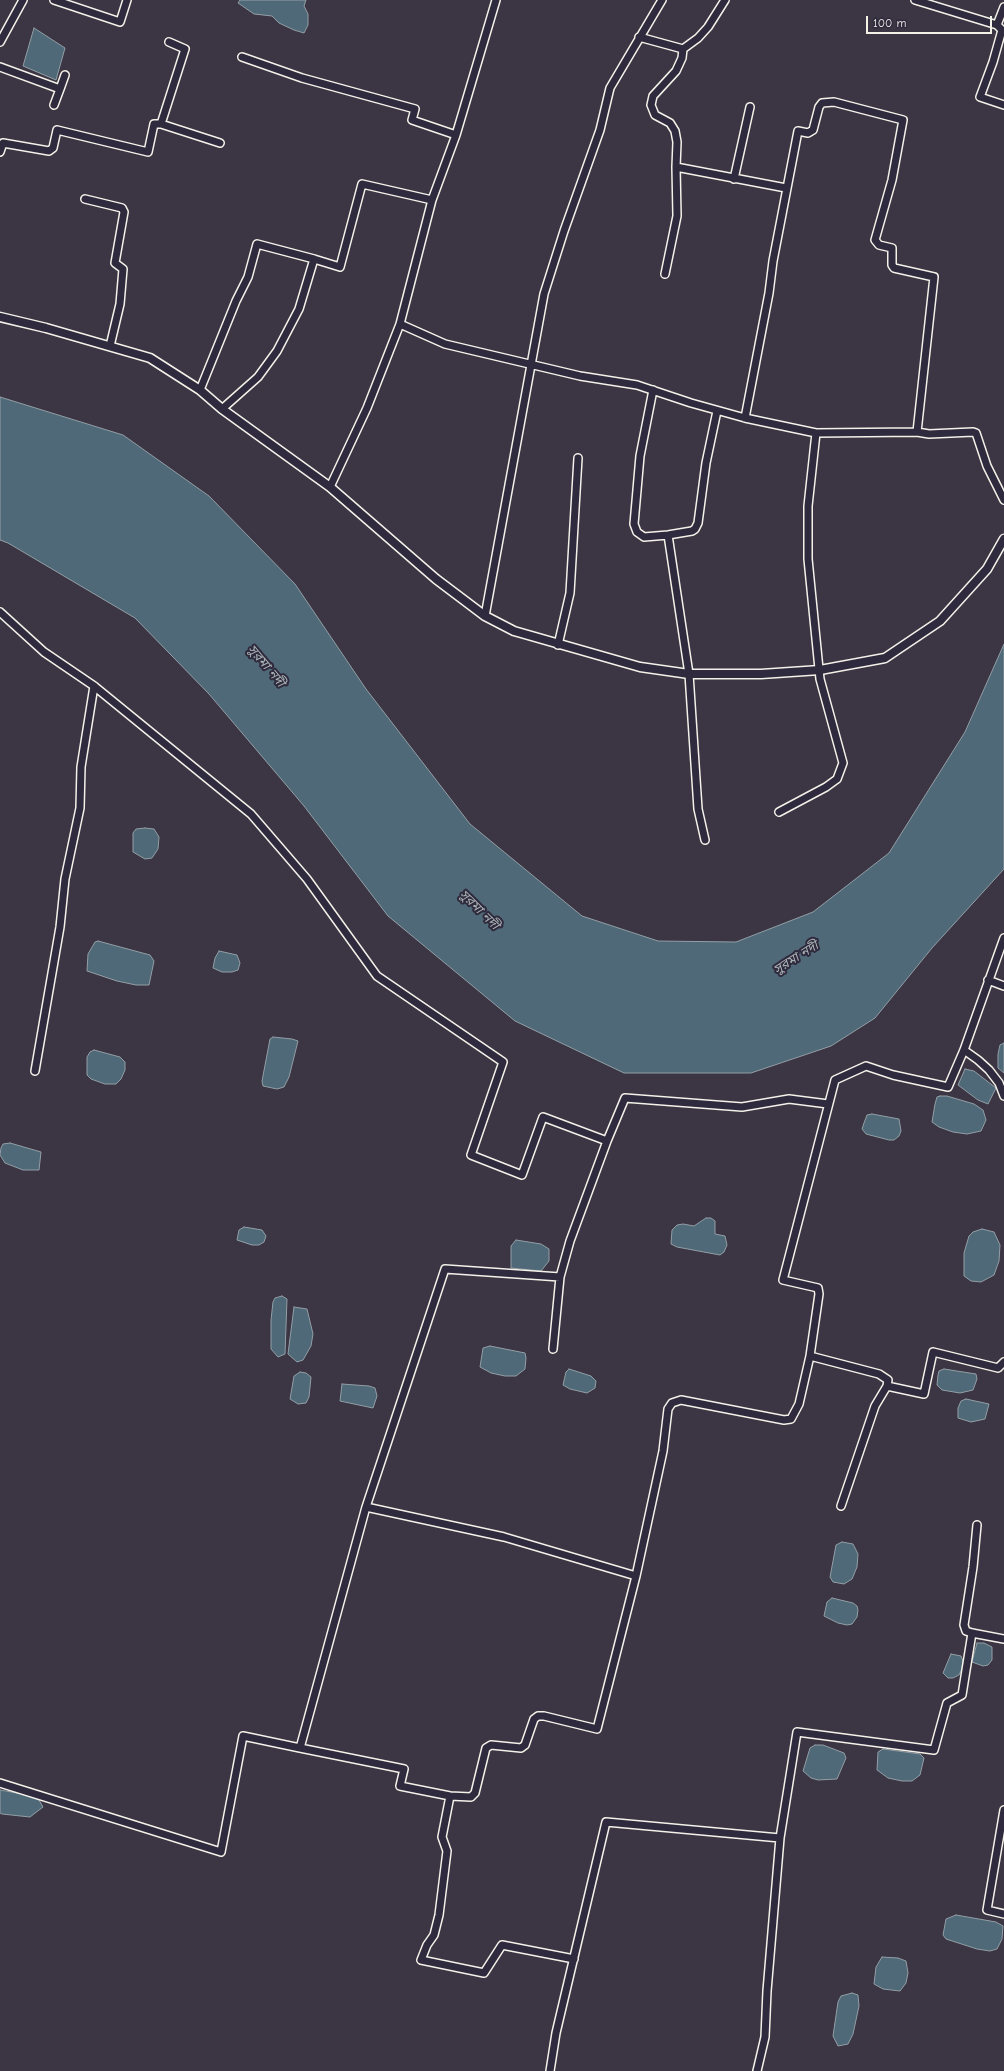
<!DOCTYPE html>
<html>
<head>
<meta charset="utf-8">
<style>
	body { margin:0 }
	#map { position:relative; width:1004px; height:2071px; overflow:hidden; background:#3c3544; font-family:"Comic Neue",sans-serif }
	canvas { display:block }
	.scale { position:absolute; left:866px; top:16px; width:126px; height:18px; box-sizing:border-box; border:2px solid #f4f1e8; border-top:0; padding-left:5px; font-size:12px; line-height:14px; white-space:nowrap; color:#f4f1e8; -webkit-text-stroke:3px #2f2a3d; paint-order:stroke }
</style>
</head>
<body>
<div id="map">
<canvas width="1004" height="2071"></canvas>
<div class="scale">100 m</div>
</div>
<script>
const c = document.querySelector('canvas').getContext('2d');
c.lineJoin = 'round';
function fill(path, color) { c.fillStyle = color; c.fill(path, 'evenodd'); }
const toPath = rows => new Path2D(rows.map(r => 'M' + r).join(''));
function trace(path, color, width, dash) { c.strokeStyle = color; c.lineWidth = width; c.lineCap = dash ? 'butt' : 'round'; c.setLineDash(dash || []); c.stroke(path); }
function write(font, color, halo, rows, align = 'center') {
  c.font = font + ' "Comic Neue","Noto Sans Bengali",sans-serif'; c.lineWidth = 4; c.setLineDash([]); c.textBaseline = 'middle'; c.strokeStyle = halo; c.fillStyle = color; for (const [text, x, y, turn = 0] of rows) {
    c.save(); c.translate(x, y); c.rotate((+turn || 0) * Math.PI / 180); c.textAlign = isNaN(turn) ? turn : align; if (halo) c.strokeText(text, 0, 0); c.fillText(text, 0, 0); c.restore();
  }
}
const water = toPath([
	[240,0,306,0,304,6,308,14,308,25,304,33,294,30,279,23,272,16,254,14,238,3,240,0],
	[34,28,65,48,56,80,23,66,34,28],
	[0,397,123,435,209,496,295,584,366,689,470,824,582,916,658,941,736,942,813,912,889,853,965,732,1004,644,1004,869,932,948,875,1018,831,1046,751,1073,624,1073,515,1021,388,916,304,806,209,694,135,618,8,543,0,540,0,397],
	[145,828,154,829,159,837,158,849,152,858,145,859,133,852,133,833,136,829,145,828],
	[98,941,150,955,154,961,149,985,136,985,117,981,87,971,88,954,95,942,98,941],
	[219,951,237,955,240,963,238,970,232,972,222,972,213,968,215,958,219,951],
	[273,1037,292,1039,298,1041,289,1077,284,1087,277,1089,263,1086,262,1081,270,1039,273,1037],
	[1004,1043,1004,1073,998,1068,998,1054,1000,1045,1004,1043],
	[94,1050,120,1057,125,1062,125,1070,121,1079,116,1084,105,1084,91,1079,87,1075,87,1057,90,1052,94,1050],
	[965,1069,974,1071,996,1088,988,1104,978,1100,958,1085,965,1069],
	[940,1096,947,1096,974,1104,983,1110,986,1120,981,1131,967,1134,953,1132,939,1127,932,1122,935,1104,937,1097,940,1096],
	[872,1114,899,1119,901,1131,899,1136,894,1140,889,1140,866,1134,862,1129,864,1123,867,1115,872,1114],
	[10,1143,41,1152,39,1170,23,1170,5,1163,0,1155,1,1148,3,1144,10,1143],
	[706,1218,711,1218,715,1221,715,1234,725,1236,727,1245,724,1252,720,1255,677,1247,671,1244,672,1230,677,1225,683,1224,694,1226,706,1218],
	[244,1227,262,1230,266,1236,264,1242,259,1245,252,1245,237,1240,239,1230,244,1227],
	[982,1229,994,1232,1000,1245,999,1261,994,1275,981,1282,971,1281,964,1276,964,1253,969,1236,973,1232,982,1229],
	[516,1240,541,1244,549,1249,549,1261,541,1271,511,1268,511,1246,516,1240],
	[282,1296,287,1299,285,1354,278,1357,271,1349,271,1320,273,1302,275,1298,282,1296],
	[294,1307,307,1309,313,1334,311,1346,303,1360,297,1362,288,1354,294,1307],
	[490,1346,525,1353,526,1358,525,1369,516,1376,505,1376,491,1373,480,1367,483,1348,490,1346],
	[569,1369,591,1376,596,1381,595,1388,587,1393,570,1389,563,1385,566,1372,569,1369],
	[944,1369,976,1374,977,1379,973,1390,960,1393,942,1390,937,1385,938,1375,939,1371,944,1369],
	[300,1372,306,1373,311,1377,309,1397,306,1403,298,1404,290,1399,294,1376,300,1372],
	[342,1384,369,1386,375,1388,377,1396,373,1408,340,1401,342,1384],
	[966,1399,989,1404,985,1419,971,1422,958,1418,958,1408,961,1401,966,1399],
	[842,1542,853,1544,858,1554,857,1567,852,1579,844,1584,833,1582,830,1577,836,1545,842,1542],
	[832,1598,853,1603,857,1606,858,1610,857,1617,852,1624,847,1625,838,1623,824,1616,827,1602,832,1598],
	[977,1643,984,1643,992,1647,992,1660,988,1665,983,1666,972,1662,977,1643],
	[951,1654,961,1656,963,1661,962,1669,959,1675,953,1678,948,1678,943,1673,951,1654],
	[815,1745,823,1745,844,1753,846,1758,837,1779,818,1780,811,1778,803,1771,810,1748,815,1745],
	[883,1749,920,1754,924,1758,920,1775,912,1781,902,1781,888,1778,877,1770,878,1752,883,1749],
	[0,1790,28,1795,39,1800,43,1807,30,1817,2,1814,0,1813,0,1790],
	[956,1915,996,1922,1003,1926,1002,1939,997,1949,990,1951,977,1949,946,1939,943,1935,946,1919,956,1915],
	[882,1957,898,1958,906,1961,908,1973,906,1983,900,1991,883,1989,874,1984,876,1967,882,1957],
	[852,1993,858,1995,859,2006,853,2034,848,2044,838,2046,833,2036,838,2002,841,1996,852,1993]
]);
const minor = toPath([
	[54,0,120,22,127,0],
	[915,0,997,25,1004,7],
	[997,25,1002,30,993,62,980,97,1004,105],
	[639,37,683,49,698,38,708,27,725,0],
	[0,42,23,0],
	[242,57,302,78,415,109,412,120,456,135],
	[0,67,60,89,65,75],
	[54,105,60,89],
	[161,124,220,143],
	[0,152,3,143,49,151,53,148,57,130,148,152,154,124,161,124,185,49,169,42],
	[676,167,677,142,675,131,670,123,655,115,651,105,653,96,676,71,682,58,683,49],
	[734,179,750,107],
	[85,199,122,208,124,212,115,263,123,269,120,304,110,346],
	[665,274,677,216,676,167,786,188],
	[400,324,445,344,580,376,637,385,691,403,745,418,816,433,917,432,929,434,973,432,976,433,987,466,1004,500],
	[200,390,236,301,248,277,257,244,314,259],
	[653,390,640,456,634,524,637,532,644,537,668,535,692,531,695,529,698,523,706,463,717,411],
	[222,409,258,377,277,351,299,309,314,259,340,267,362,184,432,200],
	[745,418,769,293,773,261,798,131,808,133,813,130,819,107,822,103,834,102,903,120,892,180,875,240,879,245,892,248,892,265,894,268,934,277,917,432],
	[330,487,367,408,400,324,432,200,456,135,496,0],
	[668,535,689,674,698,809,705,840],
	[0,612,44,652,94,686,251,814,307,879,377,976,503,1062,471,1155,522,1175,543,1117,607,1141,625,1098,742,1107,789,1099,828,1104],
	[485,616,544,294,564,231,600,130,610,88,662,0],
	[558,645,570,593,578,458],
	[779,812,826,787,837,779,843,763,820,679,808,559,808,506,816,433],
	[1004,938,964,1050,948,1087,893,1075,866,1066,835,1080,783,1280,818,1288,819,1294,810,1356,879,1374,888,1380,887,1386,924,1394,933,1352,998,1368,1004,1362],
	[988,980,1004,986],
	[964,1050,978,1060,989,1070,999,1083,1004,1096],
	[35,1071,60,927,65,879,80,808,81,767,94,686],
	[553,1349,560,1277,570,1241,607,1141],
	[841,1506,875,1406,887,1386],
	[366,1507,445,1269,560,1277],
	[977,1525,973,1567,964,1625,966,1631,972,1633,1004,1639],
	[300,1748,404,1769,400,1786,450,1796,442,1837,447,1851,439,1915,434,1935,427,1945,421,1960,484,1973,502,1945,574,1959],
	[0,1783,221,1852,243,1736,300,1748,366,1507,504,1537,636,1576],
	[450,1796,471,1797,475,1793,486,1748,491,1745,521,1748,525,1745,534,1719,538,1716,544,1716,597,1729,636,1576,663,1451,668,1409,672,1403,681,1400,784,1420,791,1419,799,1404,810,1356],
	[1004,1810,987,1910,1004,1914],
	[550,2071,556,2033,606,1822,780,1838],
	[757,2071,765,2037,767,1991,780,1838,797,1732,934,1750,947,1703,962,1695,972,1633]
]);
const tertiary = toPath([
	[0,317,46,328,150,358,200,390,222,409,330,487,436,579,485,616,514,631,640,667,689,674,761,674,820,670,885,658,940,621,987,569,1004,539]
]);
const waterNames = [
	["সুরমা নদী",266,666,50],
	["সুরমা নদী",479,910,45],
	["সুরমা নদী",796,958,-32]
];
fill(water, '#506978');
trace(water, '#929fa5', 1);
trace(minor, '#f4f1e8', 10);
trace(tertiary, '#f4f1e8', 11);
trace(minor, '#2f2a3d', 7);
trace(tertiary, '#2f2a3d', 8);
write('italic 13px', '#aab4b6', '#2f2a3d', waterNames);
</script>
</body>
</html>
